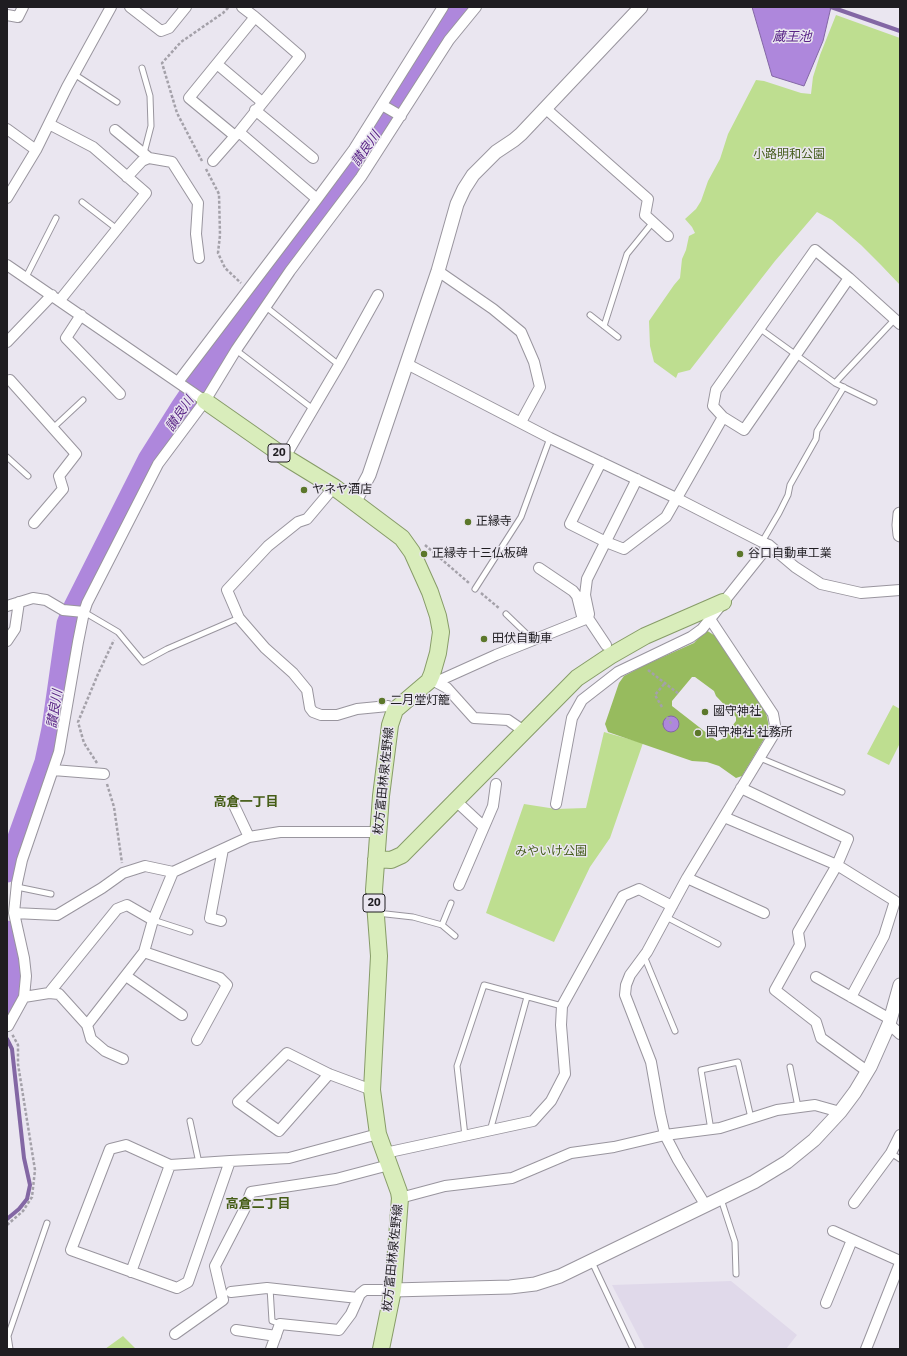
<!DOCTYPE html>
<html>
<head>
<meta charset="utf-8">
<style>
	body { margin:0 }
	#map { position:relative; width:907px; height:1356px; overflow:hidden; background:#eae6f0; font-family:"IBM Plex Sans",sans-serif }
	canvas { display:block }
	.frame { position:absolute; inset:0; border:8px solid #1f1d21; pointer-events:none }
</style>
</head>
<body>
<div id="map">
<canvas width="907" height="1356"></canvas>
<div class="frame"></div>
</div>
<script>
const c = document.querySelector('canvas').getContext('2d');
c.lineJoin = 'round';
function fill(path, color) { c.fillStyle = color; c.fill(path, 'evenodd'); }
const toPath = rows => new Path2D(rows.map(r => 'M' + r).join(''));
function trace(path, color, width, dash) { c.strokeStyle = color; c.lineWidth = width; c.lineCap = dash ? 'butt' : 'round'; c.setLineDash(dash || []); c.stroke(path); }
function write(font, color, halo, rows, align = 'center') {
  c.font = font + ' "IBM Plex Sans","Noto Sans JP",sans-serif'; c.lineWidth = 3; c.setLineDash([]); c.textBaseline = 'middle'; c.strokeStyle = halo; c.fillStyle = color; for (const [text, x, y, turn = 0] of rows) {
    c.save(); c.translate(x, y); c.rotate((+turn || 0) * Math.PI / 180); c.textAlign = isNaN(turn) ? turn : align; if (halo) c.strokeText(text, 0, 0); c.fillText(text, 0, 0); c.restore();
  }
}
const built = toPath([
	[731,1281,797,1335,786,1349,645,1349,612,1285]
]);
const green = toPath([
	[836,15,900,38,900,285,881,265,861,245,832,220,817,212,775,261,690,370,678,373,676,378,654,362,650,346,649,321,674,285,680,278,682,259,686,250,689,236,695,233,692,227,685,219,696,209,701,201,708,181,720,159,728,134,756,80,764,81,801,93,811,94,813,77,820,55],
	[893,705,900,709,900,743,889,765,867,754],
	[604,732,643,743,610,838,590,867,554,942,486,913,524,804,556,809,586,808],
	[123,1336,136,1349,105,1349]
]);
const forest = toPath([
	[706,630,720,639,764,706,767,717,769,727,767,734,742,776,736,778,719,766,707,762,692,761,608,732,605,724,619,683,624,676,647,664,694,643],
	[692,677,695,677,714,691,716,696,736,717,736,721,722,739,717,741,672,706,672,701]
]);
const water = toPath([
	[752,7,831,7,823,41,804,86,772,76,752,7],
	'663 724a8 8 0 1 1 16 0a8 8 0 1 1-16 0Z'
]);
const stream = toPath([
	[831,7,900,31],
	[7,1039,12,1049,24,1158,30,1185,27,1199,19,1209,7,1219]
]);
const river = toPath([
	[7,871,46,762,53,729,68,624,75,607,149,460,183,406,260,293,370,145,413,76,459,7],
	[7,932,15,974,15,993,7,1006]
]);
const path = toPath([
	[202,161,177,113,162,63,181,42,223,13,229,7],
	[206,169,219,194,220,235,218,253,225,268,241,283],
	[425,545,469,583],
	[481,593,500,609],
	[648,670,679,694],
	[662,707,655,695,665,683],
	[667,717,672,725],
	[97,763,84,743,78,722,98,674,114,640],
	[107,784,114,807,122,863],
	[7,1225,23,1211,32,1197,35,1170,18,1064,18,1045,12,1034]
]);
const service = toPath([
	[142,68,150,96,151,126,144,153],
	[74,74,117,102],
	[82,202,117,229],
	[26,277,56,218],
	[266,307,339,365],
	[590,315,618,337],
	[604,326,627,254,653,222],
	[759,328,835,383,874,402],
	[236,350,313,409],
	[835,383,895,319],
	[53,428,83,400],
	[7,457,28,476],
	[762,542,779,513,788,495,790,485,816,439,817,431,844,387],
	[475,589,521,517,550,438],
	[84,612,118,632,143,662,167,649,239,618],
	[506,614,533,640],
	[760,758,842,792],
	[17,887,51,894],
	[377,913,413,917,442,925,455,936],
	[666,917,718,944],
	[153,920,190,932],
	[442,925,451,903],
	[644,956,675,1031],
	[790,1067,798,1107],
	[190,1121,199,1163],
	[711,1130,701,1070,738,1062,751,1118],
	[490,1131,527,997],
	[465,1136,457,1066,484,985,562,1006],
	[891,1153,900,1159],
	[721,1199,735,1242,736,1274],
	[592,1262,633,1349],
	[270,1288,272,1321,280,1324],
	[10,1349,8,1336,47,1223]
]);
const minor = toPath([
	[130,7,161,31,169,28,186,7],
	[242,7,255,17],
	[7,15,18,17,23,7],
	[217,64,262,102],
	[382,105,401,116],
	[545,108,648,199,645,215,668,236],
	[255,110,313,158],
	[49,124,93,147,146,193,60,300],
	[7,129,36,150],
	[115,130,149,158],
	[239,132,317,199],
	[213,161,235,136,239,132,300,56,255,17,189,98,235,136],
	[127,177,142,161,149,158,172,162,198,203,196,234,199,258],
	[7,198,36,150,67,87,111,7],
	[7,265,205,401],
	[438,271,493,309,521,332,534,362,540,387,521,422],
	[849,278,744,430,723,417,713,406,716,390,815,250,849,278,900,324],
	[81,315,66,338,120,394],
	[7,342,52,295],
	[407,364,550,438,676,498,762,542,769,545,795,567,821,584,861,593,900,590],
	[10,380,76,454,59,476,63,489,34,523],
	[178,382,317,199,354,149,443,7],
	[285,457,339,365,378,295],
	[601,462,570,524,606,542,624,549,666,517,723,417],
	[334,487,307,519,298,522,268,546,227,590,239,618,265,648,293,673,307,690,310,708,313,712,321,715,337,715,357,709,388,706,395,710],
	[539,568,573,591,577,596,583,620],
	[7,606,33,598,46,600,63,610,84,612],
	[588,618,589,614,585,595,587,579,637,479],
	[7,641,15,629,19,602],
	[429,681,436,682,496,655,588,618,606,645],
	[436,682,447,688,474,718,508,720,524,731],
	[53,770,104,774],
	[741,788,848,839,837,865,798,932,800,945,775,990,816,1022,821,1038,867,1071],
	[232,801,249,837],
	[456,801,484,827],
	[556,804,572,718,582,700,618,672,691,637,702,629,769,545],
	[724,817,837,865,895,901,884,936,851,997],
	[687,878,764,913],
	[459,885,493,806,496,784],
	[14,913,57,915,102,888,123,873,145,866,173,872,249,837,280,832,378,832],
	[221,921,210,918,223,849],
	[144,952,220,978,227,985,197,1040],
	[126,976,182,1015],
	[816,977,890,1019],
	[49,993,59,994,87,1025,91,1039,105,1051,123,1059],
	[24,997,49,993,117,909,127,905,153,920],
	[889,1024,900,1034],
	[87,1025,144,952,153,920,173,872],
	[8,1026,24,997,26,976,24,958,14,913,17,883,22,860,59,752,78,642,84,612,87,603,158,464,205,401,236,350,290,271,361,177,449,40,476,7],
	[329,1074,279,1131,238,1102,287,1053,329,1074,372,1090],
	[385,1153,533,1121,551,1101,565,1074,561,1025,562,1006,623,896,639,889,672,906],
	[230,1161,188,1282,177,1288,71,1250,110,1149,126,1145,170,1165,230,1161,289,1158,378,1134],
	[400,1198,445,1186,512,1178,571,1153,614,1147,665,1135,720,1128,777,1110,815,1105,840,1112],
	[854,1203,891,1153,900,1135],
	[706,1206,678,1160,665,1135,660,1113,651,1062,625,995,626,985,630,975,647,952,687,878,774,734,775,725,773,714,710,619],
	[833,1231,900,1261],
	[131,1272,170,1165],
	[231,1292,267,1288,358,1298],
	[826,1303,852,1240],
	[236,1330,276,1336],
	[175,1334,223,1300,215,1266,244,1210,251,1192,336,1179,389,1165],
	[271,1349,280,1324,339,1330,351,1314,360,1294,365,1290,393,1290],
	[866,1349,900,1263]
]);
const tertiary = toPath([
	[355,501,369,475,438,271,457,204,464,189,473,175,496,152,514,140,521,134,641,7],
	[900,514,899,525,900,535],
	[393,1290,510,1287,535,1284,560,1276,754,1182,787,1162,814,1140,840,1112,855,1092,870,1067,889,1024,900,985]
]);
const primary = toPath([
	[205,401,285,457,334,487,402,538,412,552,430,592,438,616,441,632,438,653,432,674,429,681,395,710,390,725,381,796,374,890,379,956,372,1090,378,1134,399,1192,400,1198,393,1290,381,1349],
	[376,859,391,860,402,855,577,678,610,656,645,636,723,602]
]);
const markers = [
	[304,490,4,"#5c772b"],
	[468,522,4,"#5c772b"],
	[424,554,4,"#5c772b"],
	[740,554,4,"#5c772b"],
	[484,639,4,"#5c772b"],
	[382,701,4,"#5c772b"],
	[705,712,4,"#5c772b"],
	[698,733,4,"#5c772b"]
];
const shields = [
	[279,453,22],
	[374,903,22]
];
const shieldNames = [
	["20",279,453],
	["20",374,903]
];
const parkNames = [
	["小路明和公園",789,155],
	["みやいけ公園",551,852]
];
const poiNames = [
	["ヤネヤ酒店",312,490],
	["正縁寺",476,522],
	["正縁寺十三仏板碑",432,554],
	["谷口自動車工業",748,554],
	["田伏自動車",492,639],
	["二月堂灯籠",390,701],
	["國守神社",713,712],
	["国守神社 社務所",706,733]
];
const streetNames = [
	["枚方富田林泉佐野線",384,781,-84],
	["枚方富田林泉佐野線",393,1258,-84]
];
const waterNames = [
	["蔵王池",792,37],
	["讃良川",366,149,-55],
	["讃良川",180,414,-56],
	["讃良川",55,709,-81]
];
const neighbourhoodNames = [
	["高倉一丁目",246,802],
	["高倉二丁目",258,1204]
];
fill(built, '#e0d9ea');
fill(green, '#bede90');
fill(forest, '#97bb5e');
fill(water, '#ae87dc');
trace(water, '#8367a4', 1);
trace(stream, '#8367a4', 4);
trace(river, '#ae87dc', 23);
trace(service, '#99959e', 7);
trace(minor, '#99959e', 12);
trace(tertiary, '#99959e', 15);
trace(primary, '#879c68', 18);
trace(path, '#a4a1a9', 2.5, [3, 2]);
trace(service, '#fff', 5);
trace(minor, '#fff', 10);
trace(tertiary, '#fff', 13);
trace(primary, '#d9edbb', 16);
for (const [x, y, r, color] of markers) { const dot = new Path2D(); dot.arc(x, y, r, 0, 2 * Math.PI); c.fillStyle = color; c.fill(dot); trace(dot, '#eae6f0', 1.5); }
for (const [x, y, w] of shields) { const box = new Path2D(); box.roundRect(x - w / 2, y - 9, w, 18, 3); c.fillStyle = '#eae6f0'; c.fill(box); trace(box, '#1f1d21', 1); }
write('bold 11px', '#1f1d21', null, shieldNames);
write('12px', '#445c1b', '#eae6f0', parkNames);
write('12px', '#1f1d21', '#eae6f0', poiNames, 'left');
write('12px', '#1f1d21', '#eae6f0', streetNames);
write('italic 13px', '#582386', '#eae6f0', waterNames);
write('bold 13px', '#455d16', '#eae6f0', neighbourhoodNames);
</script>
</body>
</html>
